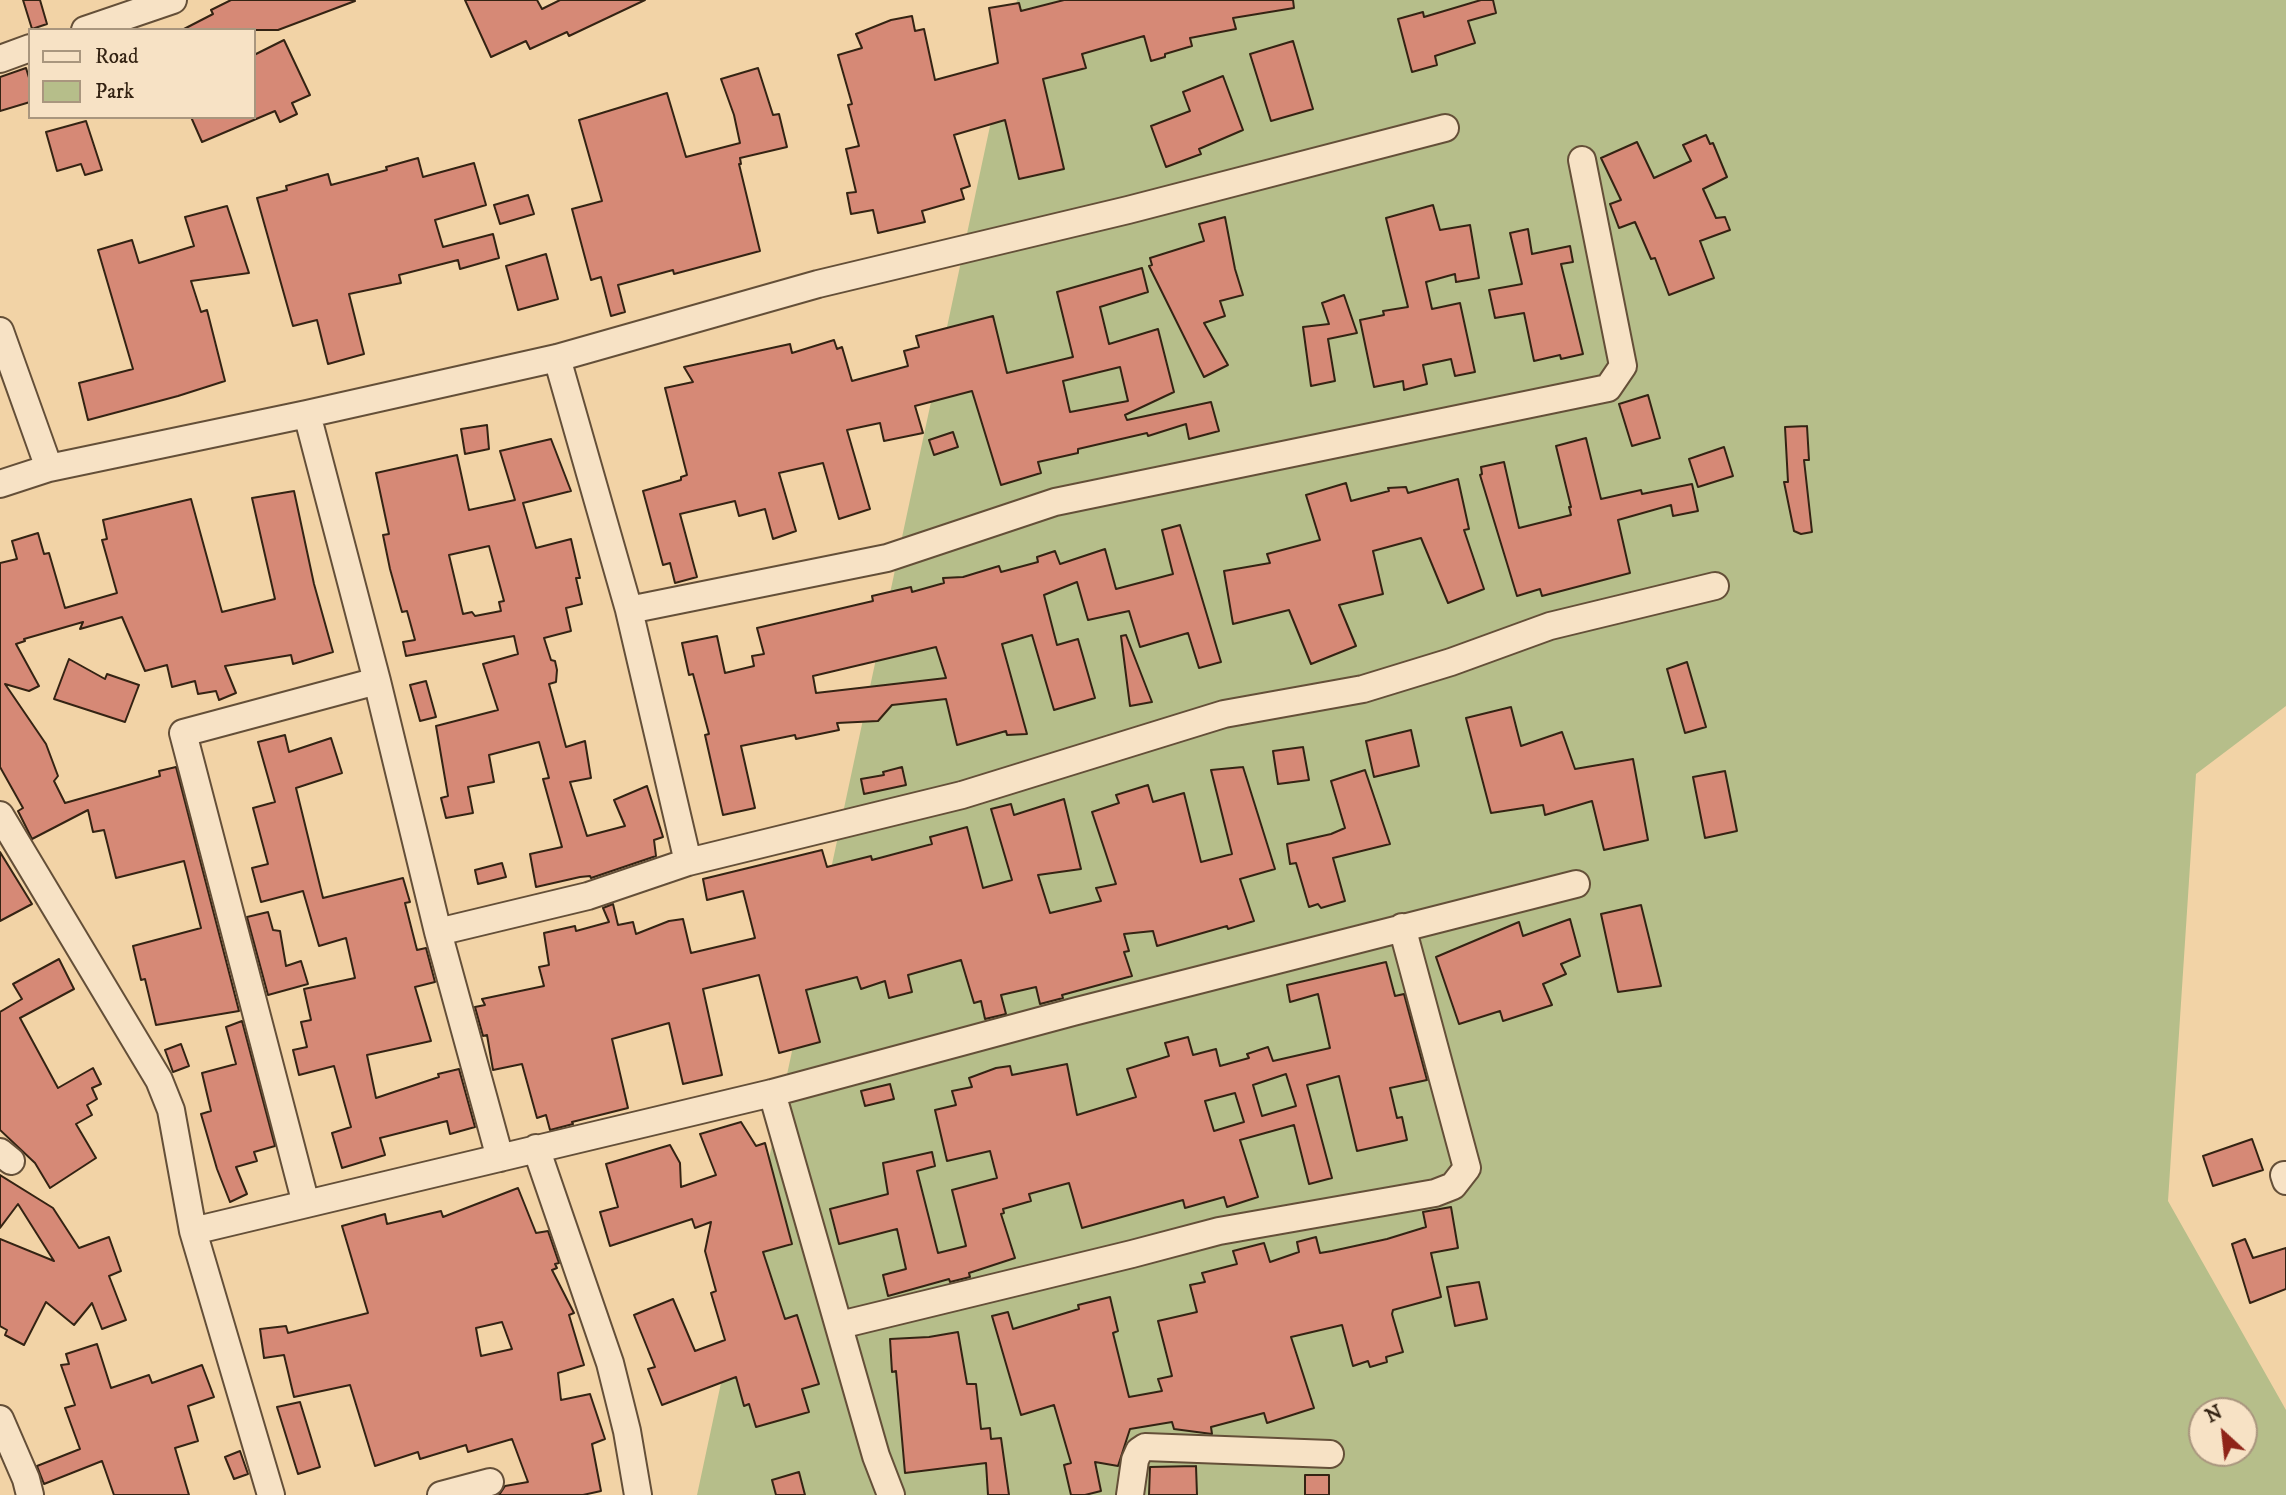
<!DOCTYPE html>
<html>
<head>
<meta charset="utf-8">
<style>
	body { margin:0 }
	#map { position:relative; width:2286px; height:1495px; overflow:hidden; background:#f2d3a6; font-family:"IM FELL DW Pica",serif }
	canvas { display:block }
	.legend { position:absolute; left:28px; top:28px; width:228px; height:91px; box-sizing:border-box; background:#f7e2c5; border:2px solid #a9967e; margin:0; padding:9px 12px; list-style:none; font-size:21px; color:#342313 }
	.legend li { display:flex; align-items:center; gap:14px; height:35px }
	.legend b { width:35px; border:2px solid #a9967e }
	.north { position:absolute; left:2188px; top:1397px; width:70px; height:70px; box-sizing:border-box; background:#f7e2c5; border:2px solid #a9967e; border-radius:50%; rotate:333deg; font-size:19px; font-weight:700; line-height:28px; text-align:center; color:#342313 }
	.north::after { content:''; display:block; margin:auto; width:24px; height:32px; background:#8f2418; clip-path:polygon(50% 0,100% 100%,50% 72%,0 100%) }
</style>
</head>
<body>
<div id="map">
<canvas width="2286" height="1495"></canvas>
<ul class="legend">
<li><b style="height:9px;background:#f7e2c5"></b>Road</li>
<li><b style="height:19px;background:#b6be8a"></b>Park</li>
</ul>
<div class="north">N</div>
</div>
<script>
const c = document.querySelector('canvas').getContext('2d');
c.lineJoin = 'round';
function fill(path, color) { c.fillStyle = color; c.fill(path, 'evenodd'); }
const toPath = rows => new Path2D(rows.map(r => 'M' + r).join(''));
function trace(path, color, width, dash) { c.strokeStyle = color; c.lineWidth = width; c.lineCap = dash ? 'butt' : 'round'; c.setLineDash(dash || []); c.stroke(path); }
const green = toPath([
	[1017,0,2286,0,2286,706,2196,774,2168,1201,2286,1410,2286,1495,697,1495],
	[2202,1411,2244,1411,2244,1453,2202,1453]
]);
const building = toPath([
	[23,0,40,0,47,24,32,29,23,0],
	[231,0,354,0,355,1,278,30,182,30,213,14,211,10,231,0],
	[465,0,537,0,542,9,560,0,645,0,569,36,567,32,530,49,526,41,491,57,465,0],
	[1064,0,1293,0,1294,8,1233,18,1236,29,1190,38,1192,46,1165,54,1165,57,1151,61,1144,36,1082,54,1086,68,1043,79,1064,169,1019,179,1005,120,954,135,970,186,961,189,964,199,922,211,925,222,878,233,873,210,851,214,847,193,856,192,846,149,859,146,848,105,852,104,838,55,862,48,856,34,891,20,912,16,915,31,924,29,935,80,998,63,989,8,1019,3,1021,11,1064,0],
	[1481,0,1493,0,1496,13,1468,21,1475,43,1435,56,1437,65,1412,72,1398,19,1423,12,1424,17,1481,0],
	[284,40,310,95,292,103,297,114,280,122,275,111,202,142,191,117,254,117,254,55,284,40],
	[1293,41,1313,109,1271,121,1250,54,1293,41],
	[26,68,30,81,30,102,0,111,0,77,26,68],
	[758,68,773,115,779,114,787,147,740,158,741,164,739,164,760,251,674,274,673,270,618,285,625,312,611,316,601,277,591,280,572,209,602,201,579,120,667,93,686,157,740,143,734,115,721,79,758,68],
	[1223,76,1243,130,1199,149,1201,154,1166,167,1151,126,1190,111,1183,92,1223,76],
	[86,121,102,170,85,175,81,164,57,171,46,132,86,121],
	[1706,135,1710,144,1713,143,1727,177,1703,189,1716,218,1725,217,1730,230,1700,241,1714,278,1669,295,1655,258,1651,259,1635,222,1619,228,1610,204,1621,200,1601,158,1637,142,1654,178,1691,161,1683,145,1706,135],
	[418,158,423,177,474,163,486,205,435,220,443,247,493,234,499,258,460,269,458,260,399,275,401,283,349,294,364,354,328,364,317,320,293,326,257,198,287,190,286,186,328,174,331,185,387,170,386,167,418,158],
	[528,195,534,214,500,224,494,205,528,195],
	[1433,205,1440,230,1470,225,1479,278,1456,282,1455,274,1426,282,1432,309,1460,303,1475,372,1455,376,1451,359,1423,365,1427,384,1404,390,1403,381,1374,387,1360,320,1384,315,1383,311,1408,307,1386,218,1433,205],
	[227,206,249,273,191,281,201,312,207,310,225,381,178,396,88,420,79,383,133,369,98,250,132,240,139,263,194,246,185,217,227,206],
	[1225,217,1235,269,1243,295,1220,301,1225,316,1204,323,1228,365,1204,377,1149,266,1152,265,1150,258,1204,241,1199,224,1225,217],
	[1528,229,1532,254,1570,246,1573,262,1561,264,1583,354,1561,359,1560,355,1534,361,1524,313,1495,318,1489,290,1522,284,1510,233,1528,229],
	[546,254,558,299,518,310,506,266,546,254],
	[1142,268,1148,292,1100,307,1109,344,1158,329,1174,392,1125,415,1127,420,1211,402,1219,431,1189,439,1186,424,1148,436,1147,433,1078,449,1078,453,1038,462,1041,473,1001,485,972,391,915,406,923,433,884,441,880,423,847,430,870,509,839,519,823,463,779,473,796,531,773,539,765,509,739,516,735,501,680,514,697,577,675,583,670,563,663,565,643,491,681,480,681,477,687,475,665,388,693,382,684,367,790,344,792,353,834,340,837,349,842,347,852,381,908,366,904,351,919,347,916,336,993,316,1007,373,1073,357,1057,292,1142,268],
	[1120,367,1128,401,1070,412,1063,381,1120,367],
	[1344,295,1357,333,1328,339,1335,381,1311,386,1303,327,1329,324,1322,303,1344,295],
	[1648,395,1660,438,1632,446,1619,404,1648,395],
	[487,425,489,449,465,454,461,429,487,425],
	[1807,426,1809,460,1804,460,1812,532,1801,534,1794,531,1784,482,1788,482,1785,427,1807,426],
	[953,432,958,447,934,455,929,440,953,432],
	[1586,438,1601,499,1641,490,1642,494,1692,484,1698,511,1673,516,1671,505,1618,520,1630,573,1542,596,1540,589,1517,596,1480,475,1482,474,1481,467,1504,462,1519,528,1571,515,1569,507,1571,507,1556,446,1586,438],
	[551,439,571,491,523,503,536,548,571,539,580,578,576,578,582,604,566,608,571,631,544,638,551,660,555,661,557,670,556,682,549,684,566,747,585,741,591,778,570,782,587,836,625,826,614,800,647,786,663,837,654,840,656,856,591,878,590,876,580,877,536,887,530,854,562,847,543,779,549,778,539,742,489,755,494,782,468,787,473,813,446,818,441,798,448,796,436,726,498,710,483,664,518,654,514,636,406,656,403,642,415,640,407,611,402,612,390,569,383,535,389,534,376,473,457,455,469,510,515,500,500,451,551,439],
	[489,546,504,601,499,602,501,611,475,616,472,612,463,614,449,555,489,546],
	[1724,447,1733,476,1698,487,1689,459,1724,447],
	[1458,479,1469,529,1464,530,1484,589,1448,603,1421,538,1373,551,1383,594,1339,605,1356,646,1311,664,1289,610,1233,624,1224,571,1270,563,1267,554,1320,540,1306,495,1346,483,1351,501,1389,491,1388,488,1406,487,1408,493,1458,479],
	[294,491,314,584,333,652,293,664,291,655,225,666,236,693,219,700,216,691,198,694,195,681,172,687,167,665,145,671,122,617,80,629,83,622,24,639,25,641,16,644,39,686,29,691,5,684,46,744,58,776,54,781,65,803,160,776,159,771,176,767,239,1011,156,1025,145,979,141,980,133,946,201,928,184,861,116,878,104,830,93,832,88,810,32,839,18,811,23,808,0,767,0,563,17,559,12,541,38,533,44,554,49,553,65,608,117,593,102,540,107,539,103,520,191,499,222,612,275,599,252,498,294,491],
	[1180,525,1221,662,1199,668,1188,633,1140,647,1129,611,1088,620,1077,582,1044,595,1057,645,1078,639,1095,698,1054,710,1032,635,1002,644,1027,734,1007,735,1006,731,957,745,946,699,892,705,878,721,837,723,839,730,796,739,795,735,741,746,755,808,723,815,705,735,709,734,693,674,689,675,682,643,717,636,725,673,754,666,752,656,764,654,757,628,873,601,872,596,911,587,912,592,944,583,943,578,963,577,999,566,1001,572,1038,562,1037,557,1055,551,1060,564,1105,549,1116,589,1173,574,1162,530,1180,525],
	[936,647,946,678,816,693,813,676,936,647],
	[1126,635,1152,702,1130,706,1121,636,1126,635],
	[69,659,105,679,107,674,139,685,125,722,54,699,69,659],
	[1687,662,1706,727,1685,733,1667,669,1687,662],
	[426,681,436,717,420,721,410,685,426,681],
	[1511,707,1521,746,1562,732,1575,769,1633,759,1648,840,1604,850,1592,801,1545,815,1543,805,1491,813,1466,718,1511,707],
	[1411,730,1419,766,1374,777,1366,741,1411,730],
	[285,735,289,752,331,738,342,773,296,788,323,898,403,878,410,902,405,903,417,950,426,948,435,982,415,987,431,1041,367,1055,376,1098,439,1077,438,1074,459,1069,475,1127,450,1134,447,1121,380,1138,385,1155,342,1168,332,1133,351,1127,334,1066,299,1075,293,1050,307,1047,301,1022,311,1020,304,989,355,978,346,938,319,946,303,891,261,902,252,868,268,864,253,808,275,802,258,742,285,735],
	[1303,747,1309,780,1278,784,1273,751,1303,747],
	[902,767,906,785,864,794,861,779,884,775,883,772,902,767],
	[1243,767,1275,869,1240,879,1254,921,1228,929,1227,926,1157,946,1153,931,1124,934,1129,951,1124,952,1132,976,1062,995,1063,998,1040,1004,1036,987,1001,995,1006,1014,985,1019,981,1001,974,1003,961,960,908,975,912,992,889,998,885,981,861,989,857,977,806,990,820,1042,779,1053,759,975,703,989,722,1075,683,1084,669,1023,612,1039,628,1108,572,1122,573,1124,550,1130,546,1115,537,1118,522,1064,493,1070,487,1035,483,1036,475,1007,485,1005,482,999,544,986,539,967,549,965,544,933,575,926,576,931,609,922,603,908,613,904,618,925,633,922,636,934,669,921,683,919,691,953,755,938,743,891,707,900,703,879,822,850,827,867,871,856,872,860,932,844,930,837,967,827,983,888,1012,880,991,809,1011,804,1014,815,1064,799,1081,869,1038,875,1050,913,1101,901,1096,888,1116,884,1092,812,1119,803,1116,795,1148,785,1153,802,1184,793,1201,862,1232,854,1211,770,1243,767],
	[1365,770,1390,844,1333,858,1345,901,1321,908,1318,904,1309,907,1296,863,1290,864,1287,844,1331,834,1345,828,1331,781,1365,770],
	[1725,771,1737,831,1705,838,1693,777,1725,771],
	[0,852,32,904,0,921,0,852],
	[502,863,506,877,478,884,475,870,502,863],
	[1641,905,1661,986,1618,992,1601,914,1641,905],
	[268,912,273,930,280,931,286,966,301,961,308,984,268,995,247,917,268,912],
	[1570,919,1580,956,1561,964,1566,974,1543,984,1552,1005,1503,1021,1500,1011,1459,1024,1436,957,1519,922,1523,936,1570,919],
	[59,959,74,989,20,1018,58,1088,93,1068,101,1084,92,1088,97,1099,87,1105,92,1115,76,1124,96,1158,50,1188,35,1163,0,1130,0,1012,22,999,13,984,59,959],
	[1386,962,1395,996,1404,994,1427,1080,1390,1088,1397,1118,1402,1117,1407,1140,1357,1151,1339,1076,1307,1085,1332,1178,1309,1184,1294,1125,1240,1140,1258,1197,1227,1207,1224,1197,1185,1208,1183,1200,1082,1228,1069,1183,1029,1194,1031,1201,1003,1209,1004,1213,1001,1214,1015,1258,969,1273,970,1277,950,1282,949,1279,888,1296,883,1275,906,1269,897,1229,839,1244,830,1209,888,1194,883,1163,932,1152,935,1166,917,1171,938,1253,966,1246,952,1190,997,1178,990,1151,947,1161,935,1110,956,1105,952,1091,972,1087,969,1078,996,1068,1010,1066,1012,1075,1067,1064,1077,1115,1136,1097,1127,1069,1169,1056,1165,1043,1188,1037,1193,1055,1216,1049,1220,1066,1249,1058,1247,1054,1268,1047,1273,1061,1330,1048,1318,994,1290,1002,1287,985,1386,962],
	[1286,1074,1296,1106,1262,1116,1253,1085,1286,1074],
	[1235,1093,1244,1122,1214,1131,1205,1101,1235,1093],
	[242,1021,275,1146,254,1152,257,1161,236,1167,247,1194,230,1202,217,1169,201,1114,211,1111,202,1073,236,1064,226,1027,242,1021],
	[181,1044,189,1066,173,1072,165,1050,181,1044],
	[890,1084,894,1099,865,1106,861,1091,890,1084],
	[741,1122,756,1146,765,1143,792,1244,763,1252,785,1319,797,1315,819,1384,802,1389,809,1412,756,1427,749,1404,744,1406,736,1377,662,1405,648,1369,655,1367,634,1315,673,1299,695,1351,725,1340,711,1293,716,1291,705,1251,711,1222,695,1228,692,1219,610,1246,600,1212,618,1207,606,1164,670,1145,680,1163,681,1187,716,1175,700,1134,741,1122],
	[2252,1139,2263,1170,2213,1186,2203,1156,2252,1139],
	[0,1175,53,1208,79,1248,109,1237,121,1271,109,1276,126,1320,102,1329,92,1303,74,1325,46,1302,24,1345,5,1335,7,1330,0,1326,0,1239,54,1261,18,1204,0,1228,0,1175],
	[518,1188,536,1233,548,1231,559,1263,555,1264,557,1268,552,1270,574,1313,569,1315,584,1365,558,1373,561,1400,590,1394,605,1439,592,1444,601,1491,583,1495,499,1495,505,1486,528,1482,512,1439,468,1452,466,1445,420,1459,418,1452,375,1466,350,1385,294,1397,284,1355,264,1358,260,1329,286,1326,288,1333,368,1313,342,1226,385,1214,387,1224,441,1211,443,1217,518,1188],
	[502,1322,512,1349,481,1356,476,1328,502,1322],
	[1451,1207,1458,1248,1431,1253,1441,1297,1393,1310,1392,1314,1403,1352,1386,1357,1387,1362,1370,1367,1368,1361,1353,1366,1342,1325,1291,1337,1314,1408,1267,1423,1264,1413,1211,1427,1212,1434,1174,1429,1172,1422,1130,1429,1118,1466,1095,1462,1101,1491,1085,1495,1071,1495,1064,1465,1071,1463,1054,1405,1021,1415,992,1316,1008,1312,1013,1329,1079,1309,1078,1305,1110,1297,1118,1331,1113,1333,1129,1397,1162,1391,1158,1379,1172,1376,1158,1321,1197,1312,1190,1285,1205,1282,1202,1273,1237,1264,1233,1251,1264,1243,1270,1262,1299,1252,1297,1242,1316,1237,1320,1253,1332,1251,1387,1239,1426,1227,1423,1212,1451,1207],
	[2245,1239,2253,1258,2286,1248,2286,1289,2250,1303,2232,1244,2245,1239],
	[1479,1282,1487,1319,1455,1326,1447,1287,1479,1282],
	[958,1332,967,1384,976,1384,981,1429,990,1428,991,1439,1001,1438,1009,1495,988,1495,986,1463,905,1473,896,1371,892,1372,890,1339,929,1337,958,1332],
	[97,1344,111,1388,149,1375,152,1383,202,1365,214,1397,188,1406,198,1441,175,1448,189,1495,114,1495,102,1461,44,1484,37,1466,80,1449,65,1408,75,1405,61,1365,69,1364,66,1354,97,1344],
	[300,1402,320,1467,298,1474,277,1407,300,1402],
	[240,1451,248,1474,234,1479,225,1457,240,1451],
	[1196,1466,1197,1495,1149,1495,1150,1467,1196,1466],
	[799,1472,805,1495,776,1495,772,1480,799,1472],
	[1305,1475,1329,1475,1329,1495,1305,1495,1305,1475]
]);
const minor = toPath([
	[85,30,173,0],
	[0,59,30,48],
	[0,331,49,468,307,414,557,358,818,284,1128,210,1445,128],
	[557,358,629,610,688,862],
	[307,414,377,681,438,932,500,1158],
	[0,484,49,468],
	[629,610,887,558,1055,502,1608,388,1623,366,1582,160],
	[0,815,159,1080,171,1110,193,1231,271,1495],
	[438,932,588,896,688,862,962,795,1224,714,1363,689,1451,662,1550,626,1715,586],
	[772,1093,876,1456,891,1495],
	[536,1148,610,1363,627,1431,638,1495],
	[0,1152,11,1161],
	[2284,1175,2286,1181],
	[306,1204,183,733,377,681],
	[193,1231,772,1093,1073,1012,1576,884],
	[840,1325,1132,1254,1219,1231,1435,1193,1453,1186,1467,1168,1402,927],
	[0,1419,26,1479,30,1495],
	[441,1495,490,1482],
	[1130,1495,1135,1460,1139,1451,1145,1447,1330,1454]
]);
fill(green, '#b6be8a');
fill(building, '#d68976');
trace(building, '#342313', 2);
trace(minor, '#644f38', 30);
trace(minor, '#f7e2c5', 26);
</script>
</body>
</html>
